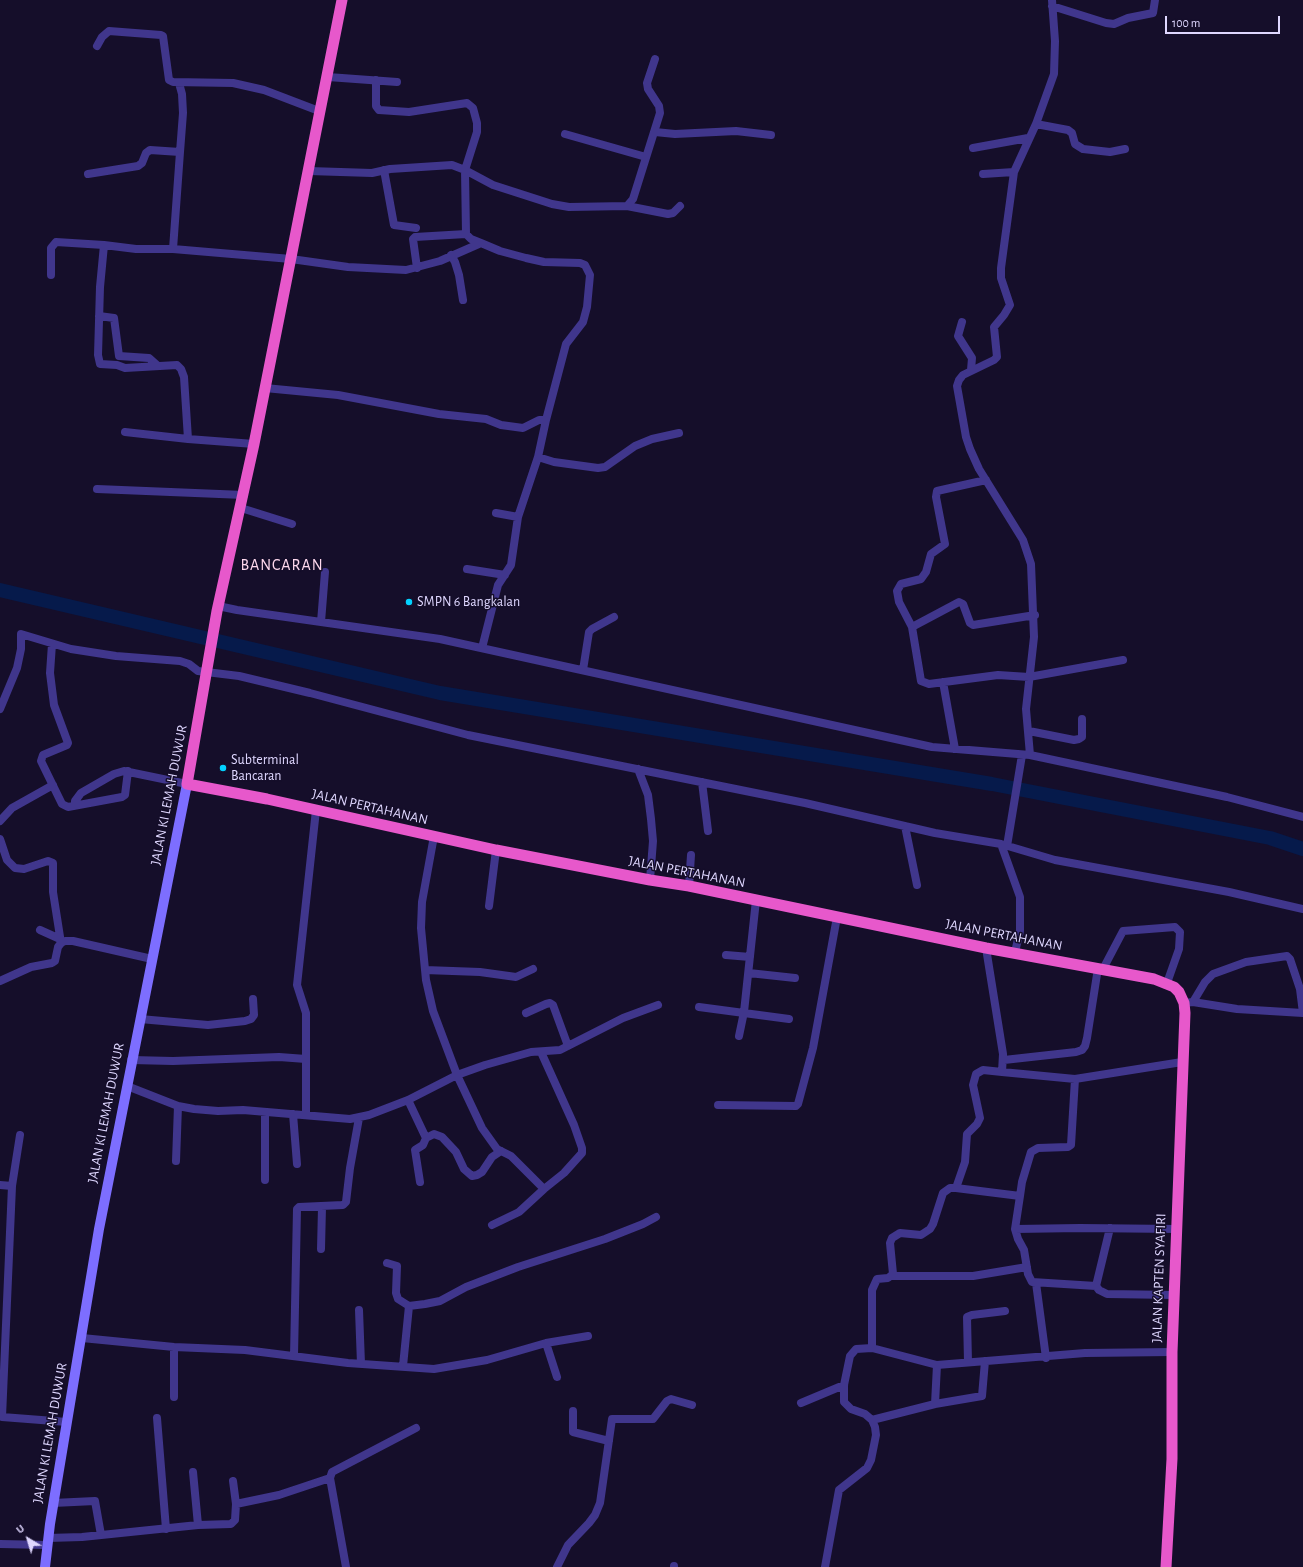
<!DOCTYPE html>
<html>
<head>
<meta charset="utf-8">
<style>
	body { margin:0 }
	#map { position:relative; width:1303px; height:1567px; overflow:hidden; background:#150e2a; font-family:"Alegreya Sans",sans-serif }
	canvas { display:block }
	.north { position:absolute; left:8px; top:1519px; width:40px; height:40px; -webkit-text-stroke:3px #150e2a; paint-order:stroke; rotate:322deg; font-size:11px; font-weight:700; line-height:16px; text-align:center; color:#dfd7ff }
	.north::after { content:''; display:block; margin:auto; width:14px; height:18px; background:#dfd7ff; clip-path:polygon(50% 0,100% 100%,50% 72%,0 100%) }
	.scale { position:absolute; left:1165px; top:16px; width:115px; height:18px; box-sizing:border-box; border:2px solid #dfd7ff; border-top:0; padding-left:5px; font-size:12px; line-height:14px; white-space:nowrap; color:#dfd7ff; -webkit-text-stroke:3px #150e2a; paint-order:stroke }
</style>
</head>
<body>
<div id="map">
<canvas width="1303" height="1567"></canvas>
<div class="north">U</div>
<div class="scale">100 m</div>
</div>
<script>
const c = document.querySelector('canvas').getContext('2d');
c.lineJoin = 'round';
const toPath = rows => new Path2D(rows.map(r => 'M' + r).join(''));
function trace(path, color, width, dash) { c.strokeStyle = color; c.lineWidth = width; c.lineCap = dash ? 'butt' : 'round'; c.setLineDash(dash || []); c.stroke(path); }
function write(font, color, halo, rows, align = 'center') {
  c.font = font + ' "Alegreya Sans",sans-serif'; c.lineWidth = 3; c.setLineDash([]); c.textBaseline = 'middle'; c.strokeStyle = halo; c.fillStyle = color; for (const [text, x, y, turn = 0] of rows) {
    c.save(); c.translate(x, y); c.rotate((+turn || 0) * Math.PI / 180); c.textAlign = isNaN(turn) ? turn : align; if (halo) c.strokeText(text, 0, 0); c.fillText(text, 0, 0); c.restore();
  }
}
const river = toPath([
	[0,590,440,693,992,784,1270,838,1303,849]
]);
const minor = toPath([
	[1052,6,1106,23,1114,24,1128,18,1153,13,1155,0],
	[97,46,102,37,109,31,161,35,163,36,169,80,173,82,233,83,264,90,319,111],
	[328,77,397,82],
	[376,80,376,106,379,110,409,112,467,103,473,108,477,123,477,132,465,170,466,234,471,239,481,243],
	[179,83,182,94,183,113,180,152],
	[1036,124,1068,130,1072,133,1075,144,1083,149,1110,152,1125,149],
	[655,132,675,134,736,131,771,135],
	[565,134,646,157],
	[973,148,1028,138],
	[384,170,394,225,416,228],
	[309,171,372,173,390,169,452,165,465,170,493,185,552,204,569,207,627,206,633,199,660,113,659,106,648,89,647,83,655,59],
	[88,174,138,166,142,163,146,153,150,150,180,152,173,249],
	[983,174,1014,172],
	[627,206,668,214,673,213,680,206],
	[451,255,455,262,459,275,463,300],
	[417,268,413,239,415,237,466,234],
	[51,275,51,248,56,242,104,245],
	[99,316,114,318,119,356,149,358,158,366],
	[962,322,958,336,972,358,971,370],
	[265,388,338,395,439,414,486,419,501,425,523,428,539,420,546,420,538,457,518,517],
	[125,432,188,439],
	[254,444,188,439,184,377,181,369,177,365,125,368,117,365,100,364,98,355,100,287,104,245,136,249,173,249,291,259,348,267,406,270,440,261,481,243,500,251,526,258,544,262,580,263,585,265,590,275,587,307,583,322,566,344,546,420],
	[538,457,554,462,598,468,605,467,635,446,652,439,679,433],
	[97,489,244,495],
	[241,508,292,524],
	[467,569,505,575],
	[218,606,237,610,440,639,932,747,1030,755,1026,709,1034,637,1031,564,1023,540,979,469,970,449,966,437,957,386,959,380,963,375,994,360,997,357,994,327,1004,315,1010,305,1001,278,1001,268,1014,172,1036,124,1054,74,1055,41,1052,0],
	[1035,615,973,625,970,623,963,604,959,602,912,627,921,681,929,684,998,675,1029,677,1123,660],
	[321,622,325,572],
	[912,627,899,602,897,591,901,584,921,579,926,572,931,554,945,544,936,497,937,491,986,480],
	[52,644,50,673,54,705,68,743,67,745,43,755,41,761,62,804,68,807,122,797,125,795,128,771],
	[482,648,498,585,511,565,518,517,496,513],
	[583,670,589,632,592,629,614,617],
	[943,682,955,749],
	[0,709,17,668,21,649,21,634,71,649,116,656,180,661,189,664,198,671,239,676,310,693,468,735,805,803,935,833,1001,844,1055,860,1229,892,1303,909],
	[1029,731,1074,740,1079,739,1082,737,1082,719],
	[1030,755,1227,797,1303,817],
	[638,769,648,795,651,819,653,841,650,880],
	[702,782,708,831],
	[75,805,75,801,81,793,114,774,124,771,187,784],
	[0,821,12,808,53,785],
	[905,826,917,885],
	[434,836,422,902,421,928,426,980,433,1011,457,1075,482,1128,497,1149,511,1156,544,1189,564,1173,582,1153,582,1148,574,1125,541,1052],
	[0,839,7,860,15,868,24,869,48,861,53,863,53,892,61,943],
	[1001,844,1020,897,1020,931,1015,952],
	[1007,846,1022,755],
	[689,886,691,855],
	[489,906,496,850],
	[40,930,60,939],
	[726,955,750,957],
	[1103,969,1123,931,1175,927,1180,932,1179,949,1167,983],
	[425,970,480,972,516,977,533,969],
	[749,973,795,978],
	[0,981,31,967,52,963,55,961,58,947,61,943,65,941,73,941,152,959],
	[1184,1003,1193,1002,1237,1009,1303,1013,1300,989,1290,959,1287,956,1246,962,1213,974,1205,982,1193,1002],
	[699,1007,789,1019],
	[526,1013,546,1004,550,1003,553,1005,568,1046],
	[140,1019,208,1025,245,1021,251,1019,254,1015,253,999],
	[739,1036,744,1012,756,900],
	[131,1060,173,1061,279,1057,306,1059],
	[1004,1060,1076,1052,1082,1050,1085,1046,1087,1038,1098,968],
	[1002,1072,1075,1079,1182,1062],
	[127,1086,178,1106,194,1109,218,1111,243,1110,350,1119,369,1115,408,1100,457,1075,485,1065,531,1052,560,1050,623,1018,658,1005],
	[408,1100,426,1138,423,1145,415,1150,420,1182],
	[718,1105,796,1106,798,1104,813,1048,837,917],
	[265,1112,265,1180],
	[293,1114,297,1164],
	[306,1115,306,1013,297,985,316,810],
	[20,1135,12,1186,2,1417,67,1422],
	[426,1138,434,1134,442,1137,456,1152,464,1169,472,1176,477,1175,482,1172,492,1157,501,1151],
	[176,1161,178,1106],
	[0,1185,12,1186],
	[956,1188,1020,1196,1022,1182,1031,1152,1038,1148,1068,1147,1071,1145,1075,1079],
	[1020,1196,1015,1229,1018,1239,1024,1250,1028,1274,1032,1282,1096,1286,1099,1290,1107,1294,1174,1295],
	[492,1225,519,1212,544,1189],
	[1015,1229,1080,1228,1176,1229],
	[321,1249,322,1207],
	[387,1263,397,1266,396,1293,398,1299,409,1306,425,1304,440,1301,466,1287,518,1267,605,1239,643,1224,656,1217],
	[891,1276,973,1276,1027,1267],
	[1036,1283,1046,1358],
	[1096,1286,1110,1228],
	[359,1310,361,1364],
	[82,1338,174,1347,245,1350,348,1363,434,1369,487,1360,546,1343,588,1336],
	[546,1343,557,1377],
	[174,1347,174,1397],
	[872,1348,872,1290,877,1279,888,1278,893,1274,890,1243,892,1238,900,1233,921,1235,930,1229,933,1224,943,1193,950,1188,956,1188,965,1162,967,1134,977,1124,980,1118,973,1085,976,1074,983,1070,1002,1072,1003,1054,986,948],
	[294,1356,297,1209,299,1207,343,1205,346,1202,350,1168,359,1118],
	[968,1362,967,1317,972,1315,1005,1311],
	[403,1366,409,1306],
	[801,1403,844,1385],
	[935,1404,982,1396,985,1361],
	[573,1411,573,1432,609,1441],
	[157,1418,166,1529],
	[872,1420,935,1404,937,1365],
	[193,1472,198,1525],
	[330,1478,332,1472,416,1428],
	[53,1503,95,1501,101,1535],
	[236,1504,279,1495,330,1478,346,1567],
	[48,1538,82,1537,198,1525,231,1524,235,1520,236,1504,233,1481],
	[0,1544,47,1545],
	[557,1567,568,1545,589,1523,595,1515,600,1503,612,1419,653,1419,667,1401,671,1399,692,1405],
	[674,1567,674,1566],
	[825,1567,839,1490,867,1468,871,1460,876,1435,875,1427,872,1420,865,1414,851,1409,844,1402,844,1385,850,1356,856,1349,872,1348,937,1365,1085,1353,1172,1352]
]);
const secondary = toPath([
	[45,1567,50,1524,99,1229,187,784]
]);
const trunk = toPath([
	[342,0,254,444,217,611,187,784,267,799,496,850,650,880,689,886,986,948,1154,979,1174,987,1179,992,1184,1003,1185,1013,1172,1352,1172,1459,1166,1567]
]);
const markers = [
	[409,602,4,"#03d2ff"],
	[223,768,4,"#03d2ff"]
];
const poiNames = [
	["SMPN 6 Bangkalan",417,602],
	["Subterminal",231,760],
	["Bancaran",231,776]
];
const streetNames = [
	["JALAN KI LEMAH DUWUR",169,795,-79],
	["JALAN PERTAHANAN",370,807,13],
	["JALAN PERTAHANAN",687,872,11],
	["JALAN PERTAHANAN",1004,935,11],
	["JALAN KI LEMAH DUWUR",106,1113,-79],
	["JALAN KAPTEN SYAFIRI",1159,1278,-88],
	["JALAN KI LEMAH DUWUR",50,1433,-80]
];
const quarterNames = [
	["BANCARAN",282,565]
];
trace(river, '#061a4b', 14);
trace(minor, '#40368c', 8);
trace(secondary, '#7d6eff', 10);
trace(trunk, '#e758cb', 11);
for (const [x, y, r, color] of markers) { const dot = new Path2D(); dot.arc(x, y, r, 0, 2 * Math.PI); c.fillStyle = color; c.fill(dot); trace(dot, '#150e2a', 1.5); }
write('14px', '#dfd7ff', '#150e2a', poiNames, 'left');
write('14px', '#dfd7ff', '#150e2a', streetNames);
c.letterSpacing = '1px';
write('16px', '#ffd9ee', '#150e2a', quarterNames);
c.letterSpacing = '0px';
</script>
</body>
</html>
